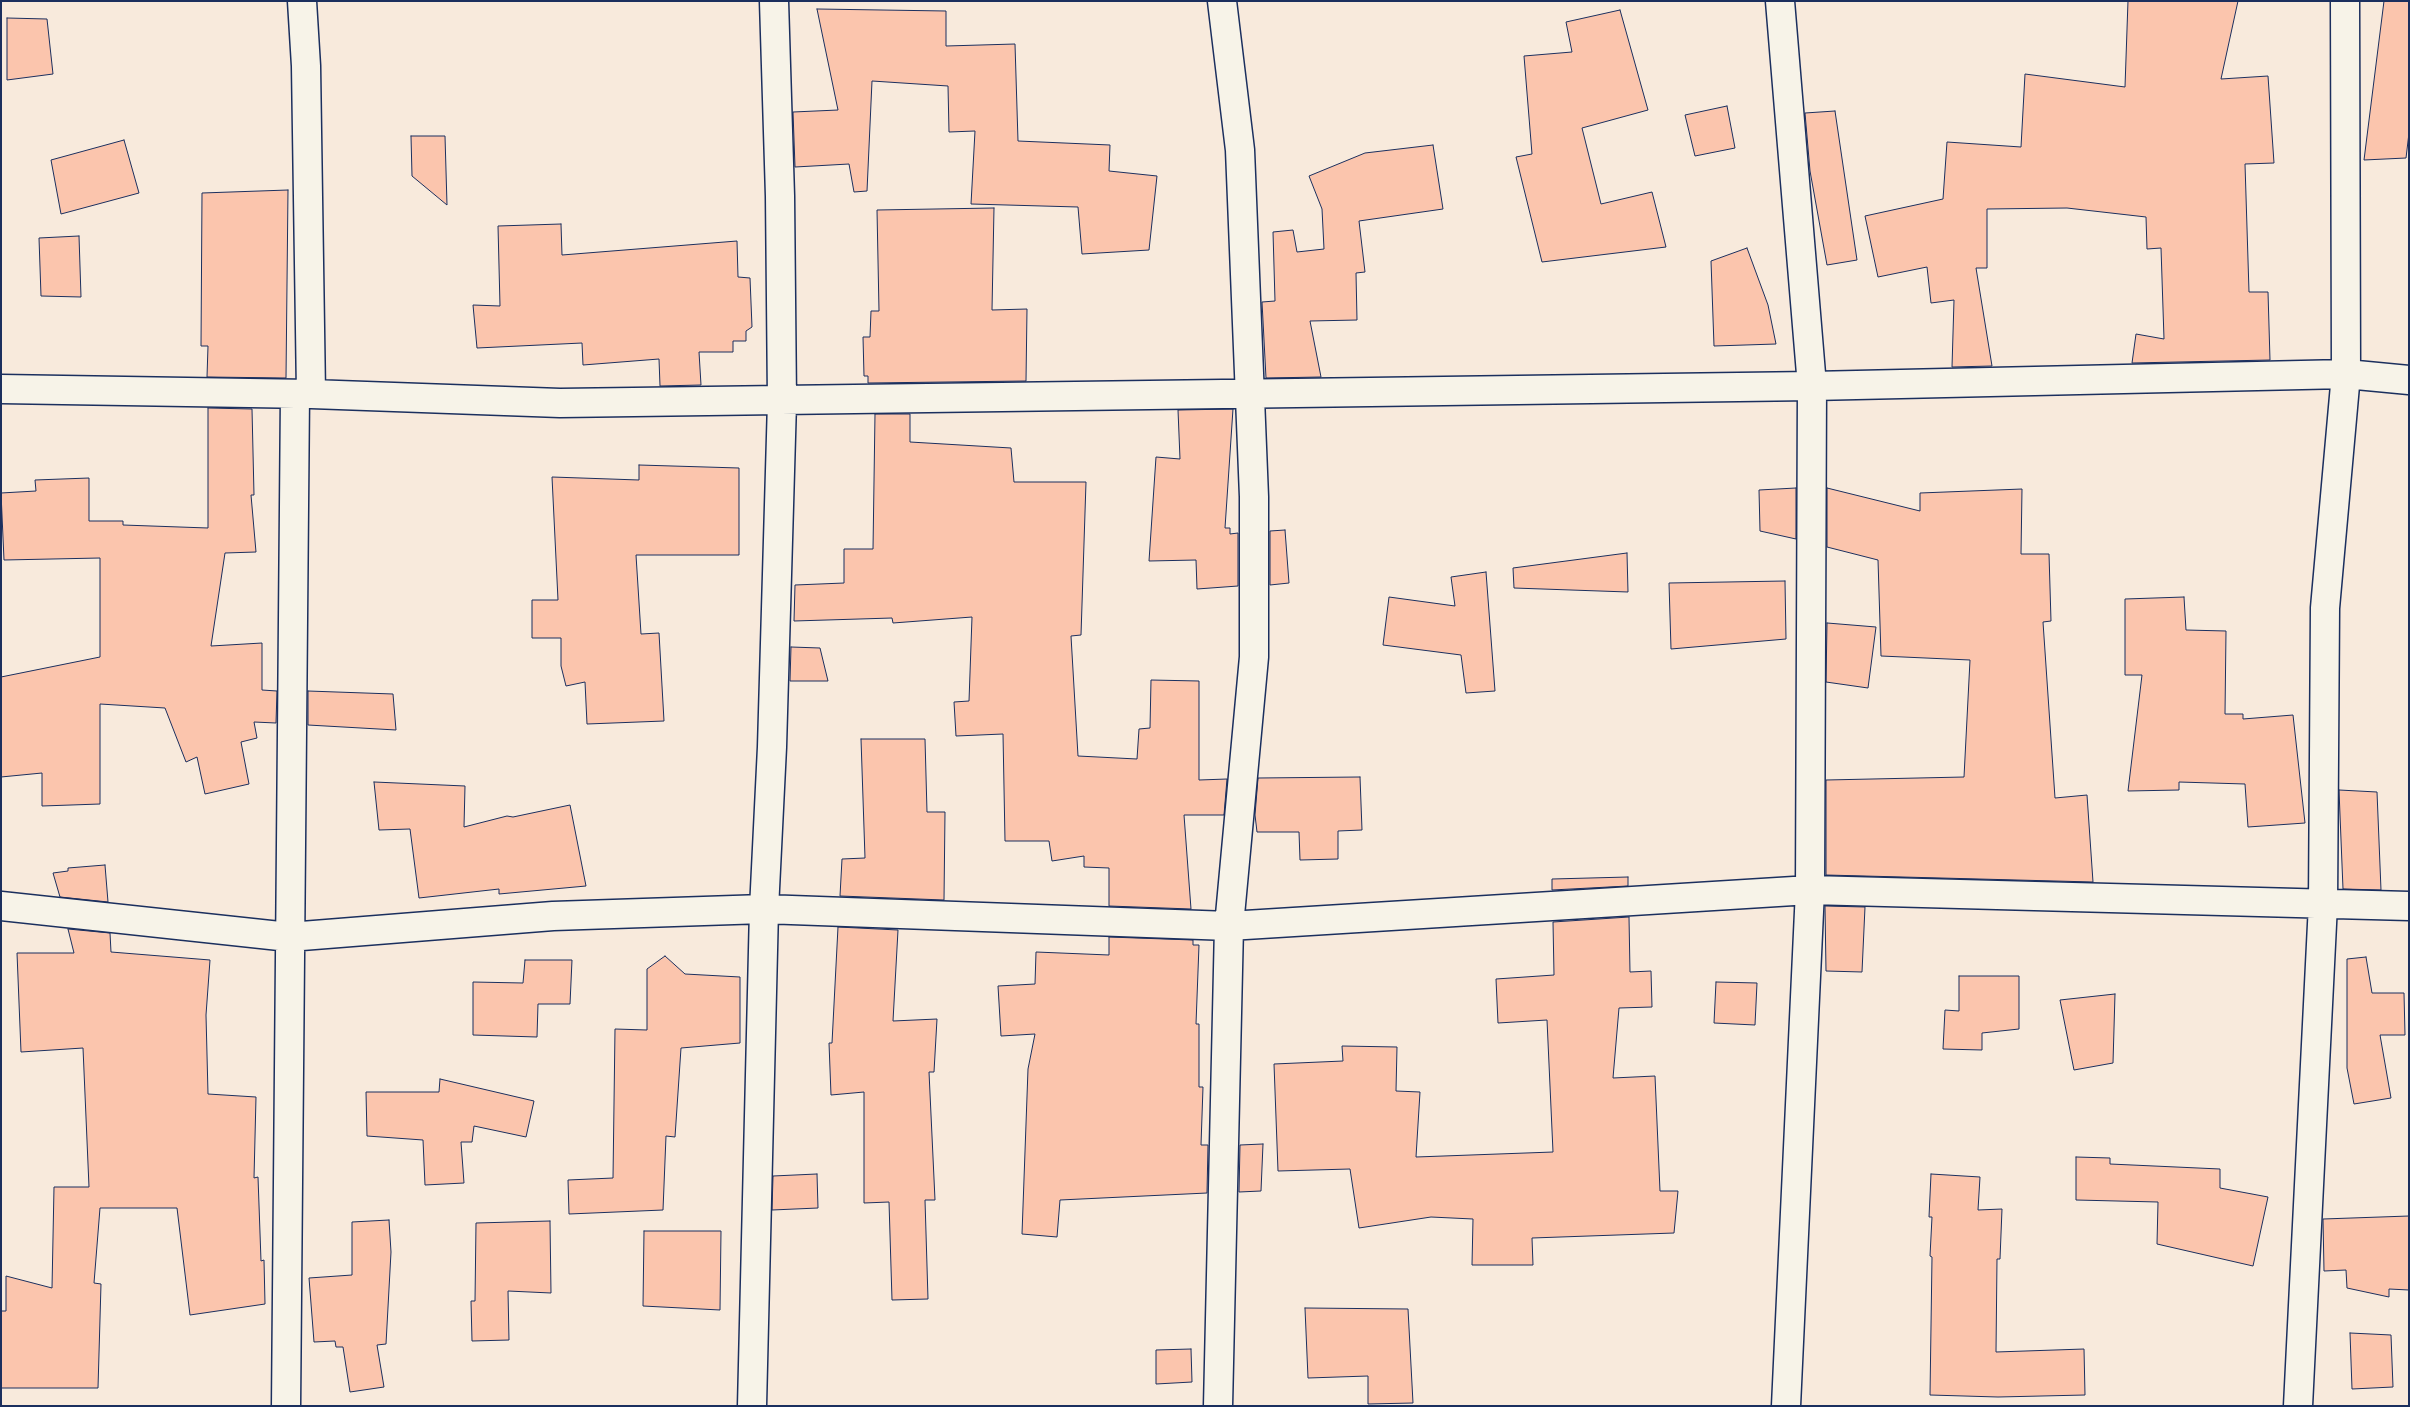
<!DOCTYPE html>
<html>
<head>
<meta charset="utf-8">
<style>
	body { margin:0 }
	#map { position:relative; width:2410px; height:1407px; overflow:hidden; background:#f8eadc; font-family:"Gochi Hand",sans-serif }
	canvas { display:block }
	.frame { position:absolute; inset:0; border:2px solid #1b2f5e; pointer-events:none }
</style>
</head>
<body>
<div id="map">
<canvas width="2410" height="1407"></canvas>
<div class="frame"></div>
</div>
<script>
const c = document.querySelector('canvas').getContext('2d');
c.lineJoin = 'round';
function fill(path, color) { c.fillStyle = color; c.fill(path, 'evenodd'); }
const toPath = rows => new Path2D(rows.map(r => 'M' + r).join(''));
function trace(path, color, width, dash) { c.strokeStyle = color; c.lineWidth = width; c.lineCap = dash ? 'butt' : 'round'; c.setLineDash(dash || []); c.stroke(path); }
const building = toPath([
	[2128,1,2238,1,2221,79,2268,76,2274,163,2245,164,2249,292,2268,292,2270,360,2132,363,2136,334,2164,339,2161,248,2147,249,2146,217,2067,208,1987,209,1987,268,1976,268,1992,366,1952,367,1954,300,1931,303,1927,267,1878,277,1865,216,1943,199,1947,142,2021,147,2025,74,2125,87,2128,1],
	[2384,1,2409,1,2409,133,2406,158,2364,160,2384,1],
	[817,9,946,11,946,46,1015,44,1018,141,1110,145,1109,171,1157,176,1149,250,1082,254,1078,207,971,204,975,131,949,132,948,86,872,81,867,191,854,192,849,164,795,167,793,112,838,110,817,9],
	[1620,10,1648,110,1582,128,1601,204,1652,192,1666,247,1542,262,1516,157,1532,154,1524,56,1572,52,1566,22,1620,10],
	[7,18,47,19,53,74,7,80,7,18],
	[1727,106,1735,148,1695,156,1685,115,1727,106],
	[1835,111,1857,260,1827,265,1810,171,1805,113,1835,111],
	[411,136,445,136,447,205,412,176,411,136],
	[124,140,139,193,61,214,51,160,124,140],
	[1433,145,1443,209,1359,221,1365,272,1356,273,1357,320,1310,321,1321,377,1266,378,1262,302,1275,301,1273,232,1293,230,1297,252,1324,249,1322,209,1309,176,1365,153,1433,145],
	[288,190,286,378,207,377,208,346,201,346,202,193,288,190],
	[994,208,992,310,1027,309,1026,381,868,383,868,376,864,376,863,337,870,337,871,311,879,311,877,210,994,208],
	[561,224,562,255,737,241,738,277,750,278,752,327,746,331,746,341,733,341,733,352,699,352,701,385,660,386,659,359,583,365,582,343,477,348,473,305,500,306,498,226,561,224],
	[79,236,81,297,41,296,39,238,79,236],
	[1747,248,1768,305,1776,344,1714,346,1711,261,1747,248],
	[208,408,252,409,254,495,251,495,256,552,225,553,211,646,262,643,262,690,277,691,276,723,254,722,257,738,241,742,249,784,205,794,197,757,186,762,165,708,100,704,100,804,42,806,42,773,1,777,1,677,100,657,100,558,4,560,1,493,36,491,35,480,89,478,89,521,123,521,123,525,208,528,208,408],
	[1233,409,1225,528,1230,528,1230,534,1238,533,1238,586,1197,589,1196,560,1149,561,1156,457,1180,459,1178,410,1233,409],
	[875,414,910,414,910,442,1011,448,1014,482,1086,482,1081,635,1071,636,1078,756,1137,759,1139,729,1150,728,1151,680,1199,681,1199,780,1227,779,1224,815,1184,815,1191,909,1109,906,1109,868,1084,867,1084,856,1052,861,1049,841,1005,841,1003,734,956,736,954,702,969,701,972,617,893,623,892,618,794,621,795,585,844,583,844,549,873,549,875,414],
	[639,465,739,468,739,555,636,555,641,634,659,633,664,721,587,724,585,682,566,686,561,666,561,638,532,638,532,600,558,600,552,477,639,480,639,465],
	[1796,488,1796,539,1760,531,1759,490,1796,488],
	[1827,488,1920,511,1920,493,2022,489,2021,554,2049,554,2051,621,2043,622,2055,798,2087,795,2093,882,1826,875,1826,780,1964,777,1970,660,1881,656,1878,560,1827,547,1827,488],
	[1285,530,1289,583,1270,585,1270,531,1285,530],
	[1627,553,1628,592,1514,588,1513,568,1627,553],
	[1486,572,1495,691,1466,693,1461,655,1383,645,1389,597,1455,606,1451,577,1486,572],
	[1785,581,1786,639,1671,649,1669,583,1785,581],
	[2184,597,2186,630,2226,631,2225,714,2243,714,2243,719,2293,715,2305,823,2248,827,2245,784,2179,782,2179,790,2128,791,2142,675,2125,675,2125,599,2184,597],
	[1827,623,1876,627,1868,688,1826,682,1827,623],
	[791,647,820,648,828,681,790,681,791,647],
	[308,691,393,694,396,730,308,725,308,691],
	[861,739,925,739,927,812,945,812,944,900,840,896,842,859,865,858,861,739],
	[1360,777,1362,830,1338,831,1338,859,1300,860,1299,832,1257,832,1255,815,1258,778,1360,777],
	[374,782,465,786,464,827,507,816,513,817,570,805,586,886,499,894,499,889,419,898,410,829,379,830,374,782],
	[2339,790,2377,792,2381,890,2343,889,2339,790],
	[105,865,108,902,60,897,53,873,68,871,68,868,105,865],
	[1628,877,1628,886,1552,890,1552,879,1628,877],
	[1825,906,1865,907,1862,972,1826,971,1825,906],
	[1629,917,1630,972,1651,971,1652,1007,1619,1008,1613,1078,1655,1076,1660,1191,1678,1191,1674,1233,1532,1238,1533,1265,1472,1265,1473,1219,1431,1217,1359,1228,1350,1169,1278,1171,1274,1064,1343,1061,1342,1046,1397,1047,1396,1091,1420,1092,1416,1157,1553,1152,1547,1020,1498,1023,1496,979,1554,975,1553,922,1629,917],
	[838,927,898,930,893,1021,937,1019,934,1072,929,1072,935,1200,925,1200,928,1299,892,1300,889,1202,864,1203,864,1092,831,1095,829,1043,832,1043,838,927],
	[68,929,110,933,111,952,210,960,206,1015,208,1094,256,1097,254,1178,258,1177,261,1261,264,1260,265,1304,190,1315,177,1208,100,1208,94,1283,101,1284,98,1388,1,1388,1,1311,6,1311,6,1276,52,1288,54,1187,89,1187,83,1048,21,1052,17,953,74,953,68,929],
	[1109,937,1193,940,1193,945,1199,945,1196,1024,1199,1024,1199,1087,1203,1087,1201,1145,1208,1145,1207,1193,1060,1200,1057,1237,1022,1234,1028,1069,1035,1034,1001,1036,998,986,1035,984,1036,952,1109,955,1109,937],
	[665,956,685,974,740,977,740,1043,681,1048,675,1137,666,1136,663,1210,569,1214,568,1180,613,1178,615,1029,647,1030,647,969,665,956],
	[2366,957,2372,993,2404,993,2405,1035,2380,1035,2391,1098,2354,1104,2347,1068,2347,959,2366,957],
	[525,960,572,960,570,1004,538,1004,537,1037,473,1035,473,982,523,983,525,960],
	[1959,976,2019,976,2019,1029,1982,1033,1982,1050,1943,1049,1945,1010,1959,1011,1959,976],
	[1716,982,1757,983,1755,1025,1714,1023,1716,982],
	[2115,994,2113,1063,2074,1070,2060,1000,2115,994],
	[440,1079,534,1101,526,1137,474,1126,472,1142,461,1142,464,1183,425,1185,423,1140,367,1136,366,1092,439,1092,440,1079],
	[1263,1144,1261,1191,1239,1192,1240,1145,1263,1144],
	[2076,1157,2110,1158,2110,1164,2220,1169,2220,1188,2268,1197,2253,1266,2157,1244,2158,1202,2076,1200,2076,1157],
	[817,1174,818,1208,772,1210,773,1176,817,1174],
	[1931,1174,1980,1177,1978,1210,2002,1209,2000,1259,1997,1259,1996,1352,2084,1349,2085,1395,1998,1397,1930,1395,1932,1257,1930,1256,1932,1217,1929,1217,1931,1174],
	[2409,1216,2409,1290,2389,1289,2389,1297,2347,1288,2346,1270,2324,1271,2323,1219,2409,1216],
	[389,1220,391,1252,386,1344,377,1345,384,1387,350,1392,343,1347,336,1347,335,1341,314,1342,309,1278,352,1275,352,1222,389,1220],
	[550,1221,551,1293,508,1291,509,1340,472,1341,471,1301,475,1301,476,1223,550,1221],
	[644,1231,721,1231,720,1310,643,1306,644,1231],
	[1305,1308,1408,1309,1413,1403,1368,1404,1368,1376,1308,1378,1305,1308],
	[2350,1333,2391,1335,2393,1387,2352,1389,2350,1333],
	[1191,1349,1192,1382,1156,1384,1156,1350,1191,1349]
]);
const street = toPath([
	[302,1,306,66,311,394],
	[1780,1,1812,386,1810,890,1786,1406],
	[1,389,311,394,560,403,1812,386,2346,374,2409,380],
	[1,906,289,937,553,916,764,909,1229,926,1810,890,2409,906],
	[286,1406,295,394],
	[752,1406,764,909,772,747,782,402,780,196,774,1],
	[1218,1406,1229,926,1254,657,1254,497,1240,150,1222,1],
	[2298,1406,2323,904,2325,608,2346,374,2345,1]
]);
fill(building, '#fbc5ad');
trace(building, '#1b2f5e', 1);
trace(street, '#1b2f5e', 31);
trace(street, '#f7f3e8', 28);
</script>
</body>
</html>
